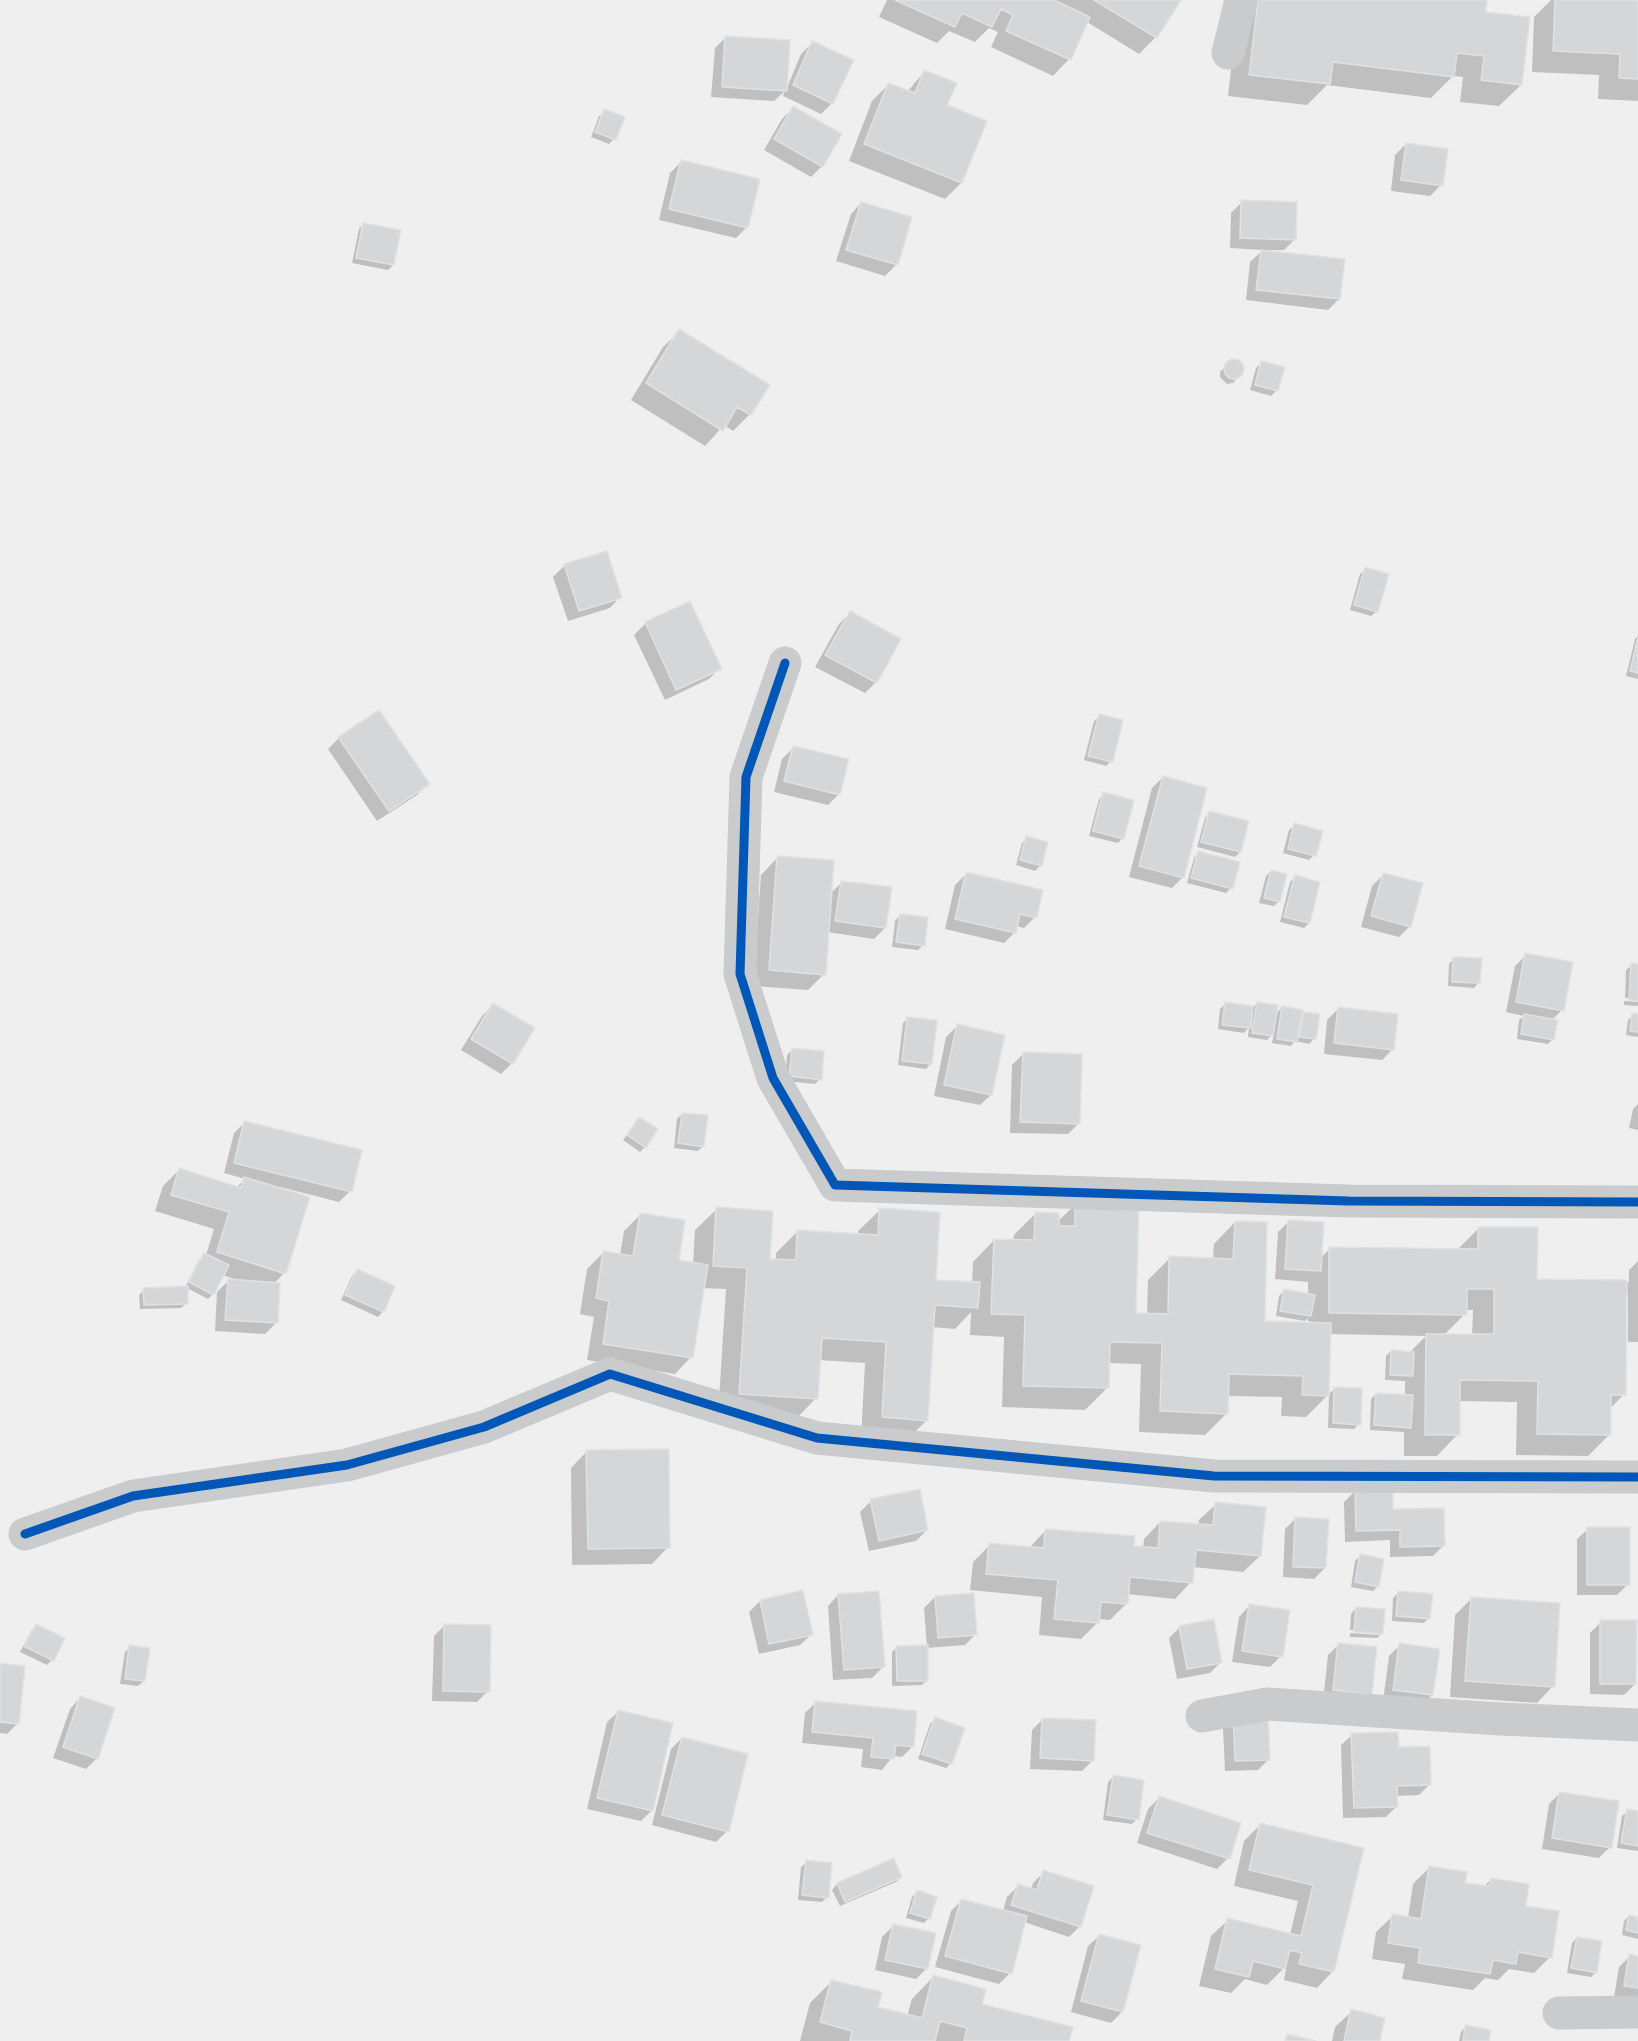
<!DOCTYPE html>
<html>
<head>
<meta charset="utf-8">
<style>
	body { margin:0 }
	canvas { display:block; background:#efefef }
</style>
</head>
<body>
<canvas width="1638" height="2041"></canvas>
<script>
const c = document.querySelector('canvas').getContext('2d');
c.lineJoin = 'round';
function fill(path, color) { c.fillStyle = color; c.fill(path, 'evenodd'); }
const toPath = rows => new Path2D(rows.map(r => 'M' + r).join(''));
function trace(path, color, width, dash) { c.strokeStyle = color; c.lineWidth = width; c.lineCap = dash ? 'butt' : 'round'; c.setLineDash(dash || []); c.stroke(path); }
const shadow = toPath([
	[887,0,1179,0,1156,37,1139,54,1087,22,1069,59,1053,76,991,47,998,32,989,28,975,42,949,31,937,43,879,17],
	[1239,0,1486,0,1484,13,1521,85,1499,106,1460,102,1463,77,1453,76,1431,98,1327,85,1307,105,1228,96],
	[1551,0,1638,0,1638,101,1598,99,1599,75,1532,72,1534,17],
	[726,37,786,90,801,54,812,43,832,103,821,114,783,96,785,91,774,101,711,97,715,48],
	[924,72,945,106,961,183,945,199,849,161,872,101,889,84,907,92],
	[793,108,822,166,811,177,764,150,782,119],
	[605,111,614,139,609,144,591,137,599,116],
	[1406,144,1441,185,1430,196,1391,191,1395,155],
	[681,162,747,227,736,238,659,220,670,173],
	[1242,202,1295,239,1284,250,1270,250,1270,252,1339,299,1328,310,1246,300,1250,262,1263,250,1230,248,1231,213],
	[861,203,911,218,896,265,885,276,836,261,851,214],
	[364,224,393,265,388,270,352,263,359,229],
	[680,331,768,385,750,414,733,431,724,425,705,446,631,400,663,347],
	[1234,361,1240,363,1243,368,1242,373,1233,383,1227,384,1220,377,1220,372,1229,362],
	[1261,363,1276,391,1271,396,1250,390,1256,368],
	[606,553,620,597,610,608,568,621,553,577,564,566],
	[1366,569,1377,611,1371,616,1350,610,1360,574],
	[690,603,720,668,709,679,665,700,634,635,645,624],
	[850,613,899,639,876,682,865,693,815,667,839,624],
	[1638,636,1638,679,1626,676,1635,639],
	[1100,716,1111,761,1106,766,1084,760,1094,721],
	[339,738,428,784,417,795,377,821,328,749],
	[793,748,839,794,828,805,774,792,782,759],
	[1163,777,1183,877,1172,888,1129,877,1152,788],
	[1104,794,1123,838,1118,843,1089,836,1099,799],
	[1210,813,1240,852,1235,857,1197,847,1205,818],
	[1295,825,1314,855,1309,860,1283,853,1289,830],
	[1027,838,1040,866,1035,871,1016,865,1022,843],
	[1199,852,1231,888,1226,893,1187,883,1194,858],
	[777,858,830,894,842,882,885,928,874,939,827,932,824,974,808,990,753,986,761,875],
	[1271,871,1279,901,1274,906,1259,903,1266,876],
	[966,874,1035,917,1024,928,1016,926,1015,932,1004,943,945,929,955,885],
	[1383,875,1410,926,1399,937,1361,927,1372,886],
	[1295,877,1309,923,1304,928,1280,922,1290,882],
	[900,915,923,945,918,950,892,947,895,921],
	[1526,955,1562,1010,1552,1020,1553,1039,1548,1044,1517,1039,1519,1020,1524,1016,1506,1012,1515,966],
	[1454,958,1479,982,1474,988,1448,986,1449,964],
	[1632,965,1638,965,1638,999,1625,998,1626,970],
	[1624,1001,1638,1002,1638,1006,1624,1005],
	[1225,1004,1253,1007,1257,1004,1275,1015,1282,1007,1318,1015,1315,1038,1309,1044,1295,1041,1291,1046,1272,1043,1274,1033,1267,1040,1248,1037,1249,1027,1244,1033,1218,1029,1220,1009],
	[493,1005,512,1063,501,1074,461,1050,482,1016],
	[1338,1009,1393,1049,1382,1060,1324,1054,1327,1020],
	[1633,1015,1638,1015,1638,1037,1626,1035,1628,1020],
	[908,1018,931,1063,926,1069,898,1065,903,1023],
	[957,1026,991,1095,980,1105,934,1096,946,1037],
	[792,1050,820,1079,815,1084,785,1081,787,1055],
	[1023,1054,1079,1123,1068,1134,1010,1133,1012,1065],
	[1638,1104,1638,1130,1629,1128,1633,1109],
	[682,1114,703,1146,698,1151,674,1148,677,1119],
	[639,1119,645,1147,640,1152,623,1140],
	[244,1123,350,1191,339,1202,280,1187,284,1273,274,1284,276,1323,265,1334,215,1331,217,1292,228,1281,238,1280,222,1275,213,1294,208,1299,187,1288,187,1303,181,1308,140,1309,139,1295,144,1290,185,1288,199,1260,206,1255,214,1229,155,1211,163,1186,179,1170,236,1188,245,1179,224,1173,234,1133],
	[1076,1204,1134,1314,1147,1315,1148,1280,1170,1258,1213,1259,1214,1244,1235,1222,1263,1322,1311,1324,1311,1322,1308,1321,1308,1318,1305,1321,1276,1316,1279,1296,1284,1291,1308,1295,1308,1282,1275,1279,1278,1232,1289,1221,1320,1258,1330,1249,1457,1250,1479,1228,1536,1280,1629,1282,1629,1270,1638,1261,1638,1342,1628,1342,1628,1294,1626,1294,1624,1394,1610,1409,1610,1434,1588,1456,1516,1455,1517,1402,1459,1401,1458,1434,1437,1456,1404,1456,1404,1432,1370,1430,1371,1399,1376,1394,1405,1396,1405,1381,1385,1380,1386,1356,1391,1351,1409,1353,1426,1336,1329,1334,1327,1396,1306,1417,1281,1416,1282,1397,1227,1396,1227,1413,1205,1435,1139,1432,1141,1364,1108,1363,1107,1388,1085,1410,1002,1407,1004,1337,970,1335,971,1312,955,1329,932,1327,927,1420,905,1442,861,1438,865,1363,819,1360,816,1398,795,1420,718,1415,726,1289,702,1288,691,1357,675,1374,587,1360,594,1317,580,1314,587,1269,603,1253,620,1255,624,1231,641,1214,677,1262,693,1264,695,1230,717,1209,768,1260,776,1260,776,1253,798,1231,858,1235,858,1231,880,1210,934,1281,972,1283,973,1262,994,1240,1013,1241,1014,1235,1035,1214,1057,1222],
	[1465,1310,1473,1310,1472,1336,1444,1335,1465,1314],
	[357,1271,393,1287,383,1311,378,1317,341,1300,352,1276],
	[1335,1388,1359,1424,1354,1429,1328,1428,1329,1394],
	[587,1451,668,1547,652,1564,572,1565,571,1468],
	[1355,1491,1392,1510,1444,1545,1433,1556,1390,1557,1390,1540,1345,1542,1344,1502],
	[871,1501,927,1530,916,1541,869,1551,860,1512],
	[1216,1504,1260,1556,1243,1572,1193,1567,1191,1582,1175,1599,1127,1594,1126,1604,1110,1620,1098,1619,1098,1622,1081,1639,1039,1635,1042,1597,970,1590,973,1562,990,1545,1030,1547,1046,1530,1143,1548,1144,1539,1160,1522,1198,1526,1199,1520],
	[1296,1518,1325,1568,1314,1579,1283,1577,1285,1529],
	[1588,1529,1628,1584,1617,1595,1577,1595,1577,1539],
	[1360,1556,1378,1586,1373,1591,1351,1587,1355,1561],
	[1398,1593,1429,1618,1424,1623,1392,1621,1393,1598],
	[838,1595,883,1667,872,1678,833,1680,828,1606],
	[935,1597,976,1634,965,1645,927,1648,927,1680,922,1685,892,1686,892,1652,897,1647,927,1647,924,1608],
	[1472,1598,1553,1686,1537,1703,1450,1697,1455,1615],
	[760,1601,811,1635,800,1645,759,1654,749,1612],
	[1249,1606,1281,1656,1270,1667,1232,1662,1239,1617],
	[1356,1608,1382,1633,1377,1638,1350,1637,1350,1633,1379,1635,1379,1632,1350,1630,1351,1614],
	[1601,1622,1635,1684,1624,1695,1590,1694,1590,1633],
	[445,1625,488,1691,477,1702,432,1701,434,1636],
	[36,1626,63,1639,52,1660,47,1665,20,1652,31,1631],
	[1180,1627,1221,1662,1210,1673,1177,1679,1169,1638],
	[1339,1644,1370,1694,1323,1701,1328,1655],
	[1400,1645,1432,1695,1421,1706,1383,1701,1389,1656],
	[130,1647,144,1681,138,1686,120,1684,125,1652],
	[0,1665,18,1723,7,1734,0,1733],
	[80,1698,97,1758,86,1769,53,1758,70,1709],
	[816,1702,913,1746,902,1757,893,1756,882,1770,861,1767,863,1749,802,1743,805,1713],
	[618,1712,652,1810,641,1821,587,1809,607,1722],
	[1234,1717,1269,1759,1258,1770,1225,1771,1223,1728],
	[935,1719,951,1763,946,1768,918,1759,930,1724],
	[1043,1719,1093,1760,1082,1771,1030,1769,1032,1730],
	[1352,1735,1397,1748,1430,1784,1419,1795,1396,1796,1397,1806,1386,1817,1343,1818,1341,1745],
	[682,1738,727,1831,716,1842,652,1825,671,1749],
	[1113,1777,1137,1819,1132,1824,1103,1820,1108,1782],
	[1560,1793,1610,1847,1599,1858,1542,1849,1549,1804],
	[1159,1798,1228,1858,1217,1869,1137,1843,1148,1809],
	[1628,1811,1638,1812,1638,1851,1617,1848,1622,1816],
	[1260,1825,1362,1849,1333,1971,1317,1988,1284,1980,1286,1969,1283,1969,1267,1985,1245,1979,1231,1993,1199,1986,1211,1936,1228,1920,1290,1935,1298,1901,1234,1886,1244,1841],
	[893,1860,901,1877,896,1882,840,1906,832,1890,837,1884],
	[807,1862,827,1897,822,1902,798,1900,801,1867],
	[1430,1867,1464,1884,1484,1887,1491,1879,1524,1908,1550,1957,1534,1973,1509,1969,1498,1980,1485,1978,1473,1990,1402,1979,1405,1964,1372,1959,1376,1932,1393,1916,1408,1918,1413,1884],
	[1044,1872,1080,1926,1069,1937,1024,1922,1010,1973,999,1984,935,1967,951,1911,961,1901,1003,1911,1007,1897,1018,1886,1031,1890,1033,1883],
	[917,1892,929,1918,924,1923,906,1918,912,1897],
	[1629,1916,1638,1918,1638,1939,1622,1935,1624,1921],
	[893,1926,927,1968,916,1979,875,1970,882,1937],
	[1099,1936,1139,1946,1122,2012,1111,2023,1071,2012,1088,1946],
	[1577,1938,1596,1972,1591,1977,1567,1973,1572,1943],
	[1630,1956,1638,1957,1638,2001,1614,1997,1619,1967],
	[933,1977,980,2005,1068,2041,800,2041,810,2003,832,1981,876,2008,907,2016,912,1999],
	[1352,2011,1378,2041,1332,2041,1335,2027],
	[1466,2026,1488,2041,1459,2041,1461,2032]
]);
const building = toPath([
	[895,0,1054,0,1090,17,1071,60,1006,31,1013,15,1001,9,992,27,962,13,955,27,895,0],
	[1094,0,1181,0,1157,38,1094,0],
	[1258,0,1487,0,1486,12,1530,17,1522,85,1481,80,1484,56,1457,53,1454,77,1333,62,1330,84,1249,75,1258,0],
	[1555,0,1638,0,1638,79,1619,78,1620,54,1553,51,1555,0],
	[725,36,790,40,787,91,722,87,725,36],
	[812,41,854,60,833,104,793,85,812,41],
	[924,70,957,83,947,105,987,121,962,183,864,144,888,83,915,93,924,70],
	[793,106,842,134,823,167,774,139,793,106],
	[604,109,625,117,616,140,595,132,604,109],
	[1406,143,1448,149,1443,186,1401,180,1406,143],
	[681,160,760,179,748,228,669,209,681,160],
	[1241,200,1297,202,1296,240,1240,238,1241,200],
	[861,202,912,217,898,265,846,250,861,202],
	[363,223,401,230,394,265,356,258,363,223],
	[1261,250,1345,259,1340,299,1256,290,1261,250],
	[679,329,770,385,751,415,737,407,723,431,646,383,679,329],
	'1224 369a10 10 0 1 1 20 0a10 10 0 1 1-20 0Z',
	[1261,361,1285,367,1278,391,1255,385,1261,361],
	[607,551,622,598,579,611,564,564,607,551],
	[1365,567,1389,574,1378,612,1354,605,1365,567],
	[690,601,722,669,676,690,645,622,690,601],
	[850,611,901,639,877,683,825,655,850,611],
	[1638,638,1638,673,1630,671,1638,638],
	[379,710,430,784,389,811,338,737,379,710],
	[1099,714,1123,720,1113,762,1088,756,1099,714],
	[793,746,849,759,840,795,784,781,793,746],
	[1163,776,1207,788,1184,878,1139,866,1163,776],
	[1103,792,1134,800,1124,839,1093,831,1103,792],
	[1209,811,1249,821,1241,852,1201,842,1209,811],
	[1294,823,1323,831,1316,856,1288,849,1294,823],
	[1026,836,1048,842,1042,866,1020,860,1026,836],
	[1198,851,1240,862,1233,889,1191,878,1198,851],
	[777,856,834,860,826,975,769,970,777,856],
	[1271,870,1287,874,1280,902,1264,898,1271,870],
	[966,872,1043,890,1037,918,1020,914,1016,933,955,919,966,872],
	[1383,873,1423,883,1411,927,1371,916,1383,873],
	[1295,875,1320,882,1310,923,1284,917,1295,875],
	[841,881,892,887,886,928,835,921,841,881],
	[900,914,928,917,925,946,896,942,900,914],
	[1525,953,1573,962,1564,1011,1516,1002,1525,953],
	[1453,957,1482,958,1480,983,1452,982,1453,957],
	[1631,963,1638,964,1638,1001,1629,1000,1631,963],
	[1225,1002,1253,1006,1251,1028,1222,1025,1225,1002],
	[1257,1002,1278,1005,1273,1036,1252,1033,1257,1002],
	[493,1003,535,1028,513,1064,471,1039,493,1003],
	[1282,1006,1303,1010,1297,1042,1277,1039,1282,1006],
	[1338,1007,1398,1014,1394,1050,1334,1043,1338,1007],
	[1303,1012,1320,1014,1316,1039,1299,1037,1303,1012],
	[1632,1013,1638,1014,1638,1032,1630,1031,1632,1013],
	[1524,1014,1558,1020,1554,1040,1521,1034,1524,1014],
	[907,1017,937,1020,932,1064,902,1061,907,1017],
	[957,1024,1005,1035,992,1095,944,1085,957,1024],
	[792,1048,824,1051,822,1080,789,1076,792,1048],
	[1023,1052,1082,1054,1080,1124,1020,1122,1023,1052],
	[682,1113,708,1115,704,1147,678,1143,682,1113],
	[639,1117,658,1129,646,1148,627,1135,639,1117],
	[244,1121,362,1150,352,1192,234,1163,244,1121],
	[179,1168,241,1188,244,1177,310,1197,286,1274,217,1252,229,1212,171,1195,179,1168],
	[1075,1202,1139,1204,1136,1313,1168,1314,1169,1256,1233,1259,1235,1221,1267,1222,1265,1321,1331,1323,1329,1396,1302,1395,1303,1376,1229,1374,1228,1414,1160,1411,1162,1343,1110,1342,1109,1388,1023,1386,1025,1315,991,1314,994,1239,1034,1240,1035,1212,1059,1213,1059,1226,1075,1226,1075,1202],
	[716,1207,773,1211,770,1259,796,1260,797,1230,878,1235,879,1208,940,1212,936,1280,980,1282,978,1308,935,1305,928,1421,882,1417,886,1342,822,1338,818,1399,739,1394,747,1268,713,1266,716,1207],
	[640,1213,685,1220,679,1260,708,1265,693,1358,603,1344,609,1301,596,1298,603,1251,633,1256,640,1213],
	[1288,1220,1324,1222,1321,1271,1285,1269,1288,1220],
	[1478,1227,1538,1227,1537,1279,1627,1280,1626,1395,1611,1395,1611,1435,1537,1434,1538,1381,1460,1380,1460,1435,1425,1435,1426,1334,1494,1334,1494,1289,1467,1289,1467,1315,1329,1313,1329,1247,1478,1249,1478,1227],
	[204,1253,229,1265,214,1295,189,1282,204,1253],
	[357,1269,395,1286,384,1312,345,1295,357,1269],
	[228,1279,280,1283,278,1323,225,1320,228,1279],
	[188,1286,188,1304,144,1305,143,1288,188,1286],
	[1284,1289,1315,1295,1311,1316,1280,1311,1284,1289],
	[1391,1350,1414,1352,1413,1376,1390,1375,1391,1350],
	[1334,1387,1362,1388,1361,1425,1333,1423,1334,1387],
	[1376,1393,1413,1395,1411,1428,1374,1425,1376,1393],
	[669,1449,670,1548,588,1549,586,1450,669,1449],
	[920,1489,928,1530,879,1541,870,1499,920,1489],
	[1393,1489,1393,1509,1444,1508,1445,1546,1400,1547,1400,1530,1356,1531,1355,1490,1393,1489],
	[1215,1502,1266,1507,1261,1556,1196,1550,1193,1583,1130,1577,1128,1604,1101,1602,1099,1623,1054,1619,1058,1580,986,1574,989,1543,1044,1548,1045,1529,1135,1536,1134,1546,1158,1548,1160,1521,1213,1525,1215,1502],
	[1295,1517,1329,1519,1326,1568,1293,1567,1295,1517],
	[1587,1527,1630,1527,1630,1585,1587,1585,1587,1527],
	[1360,1554,1384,1559,1379,1587,1355,1582,1360,1554],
	[803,1590,813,1635,769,1644,760,1600,803,1590],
	[879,1591,885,1667,844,1670,838,1594,879,1591],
	[1398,1591,1433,1594,1430,1619,1396,1616,1398,1591],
	[974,1593,977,1635,938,1638,935,1596,974,1593],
	[1471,1597,1560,1603,1555,1687,1465,1681,1471,1597],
	[1249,1604,1290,1610,1283,1657,1242,1651,1249,1604],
	[1356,1607,1385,1609,1383,1634,1354,1632,1356,1607],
	[1214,1619,1222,1663,1187,1669,1179,1626,1214,1619],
	[1600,1620,1637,1620,1636,1684,1600,1684,1600,1620],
	[36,1624,65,1638,54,1661,24,1646,36,1624],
	[444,1624,491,1625,490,1692,443,1691,444,1624],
	[1338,1643,1377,1647,1372,1695,1333,1690,1338,1643],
	[1399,1643,1440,1649,1433,1695,1393,1690,1399,1643],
	[129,1645,150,1648,145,1681,125,1679,129,1645],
	[928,1645,928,1681,897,1681,896,1646,928,1645],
	[0,1663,25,1666,19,1724,0,1722,0,1663],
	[80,1696,115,1708,98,1759,63,1747,80,1696],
	[815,1701,917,1711,914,1747,896,1745,894,1759,871,1757,873,1738,812,1732,815,1701],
	[618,1710,673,1723,653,1811,597,1798,618,1710],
	[1268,1714,1270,1760,1235,1761,1233,1715,1268,1714],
	[935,1717,965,1728,952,1764,922,1754,935,1717],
	[1042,1718,1096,1720,1094,1761,1040,1758,1042,1718],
	[1398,1732,1399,1747,1430,1746,1431,1785,1397,1786,1398,1807,1354,1808,1351,1733,1398,1732],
	[682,1737,748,1754,729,1832,662,1815,682,1737],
	[1113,1775,1144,1780,1139,1820,1107,1815,1113,1775],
	[1559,1792,1619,1801,1612,1848,1552,1838,1559,1792],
	[1159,1796,1241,1823,1230,1859,1147,1833,1159,1796],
	[1627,1809,1638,1811,1638,1846,1621,1843,1627,1809],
	[1260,1823,1364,1848,1334,1972,1299,1964,1302,1953,1290,1950,1285,1969,1253,1961,1249,1977,1215,1969,1227,1918,1301,1936,1313,1885,1249,1870,1260,1823],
	[894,1858,902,1877,845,1902,837,1883,894,1858],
	[806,1860,832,1863,829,1898,802,1895,806,1860],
	[1429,1866,1467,1872,1465,1883,1489,1886,1491,1878,1529,1884,1526,1906,1559,1911,1552,1958,1518,1952,1516,1964,1493,1960,1490,1974,1418,1963,1420,1948,1388,1943,1392,1914,1421,1919,1429,1866],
	[1043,1870,1094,1886,1081,1927,1011,1905,1018,1884,1037,1890,1043,1870],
	[917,1890,937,1897,930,1919,910,1913,917,1890],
	[961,1899,1027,1916,1012,1974,945,1956,961,1899],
	[1629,1915,1638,1917,1638,1933,1626,1930,1629,1915],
	[893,1924,936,1933,928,1969,885,1960,893,1924],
	[1099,1934,1141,1945,1123,2012,1081,2001,1099,1934],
	[1577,1937,1602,1941,1597,1973,1571,1968,1577,1937],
	[1629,1954,1638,1956,1638,1988,1624,1986,1629,1954],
	[933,1975,986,1989,982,2004,1073,2027,1069,2041,964,2041,967,2028,940,2021,935,2041,850,2041,852,2031,820,2022,831,1980,882,1992,878,2007,922,2018,933,1975],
	[1351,2009,1385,2018,1380,2041,1344,2041,1351,2009],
	[1465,2025,1491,2030,1489,2041,1463,2041,1465,2025],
	[1287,2034,1316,2041,1285,2041,1287,2034]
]);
const street = toPath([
	[1228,53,1241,0],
	[785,663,746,777,740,974,773,1078,835,1185,1348,1201,1638,1202],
	[25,1534,133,1496,347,1465,484,1427,610,1374,817,1438,1214,1476,1638,1477],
	[1202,1716,1267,1704,1501,1719,1638,1725],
	[1559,2013,1638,2012]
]);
const cycleway = toPath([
	[785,663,746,777,740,974,773,1078,835,1185,1348,1201,1638,1202],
	[25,1534,133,1496,347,1465,484,1427,610,1374,817,1438,1214,1476,1638,1477]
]);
fill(shadow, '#0003');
fill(building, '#d5d6d8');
trace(building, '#e0e1e2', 1.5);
trace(street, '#c9cbcd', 33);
trace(cycleway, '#0057b8', 9);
</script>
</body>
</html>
